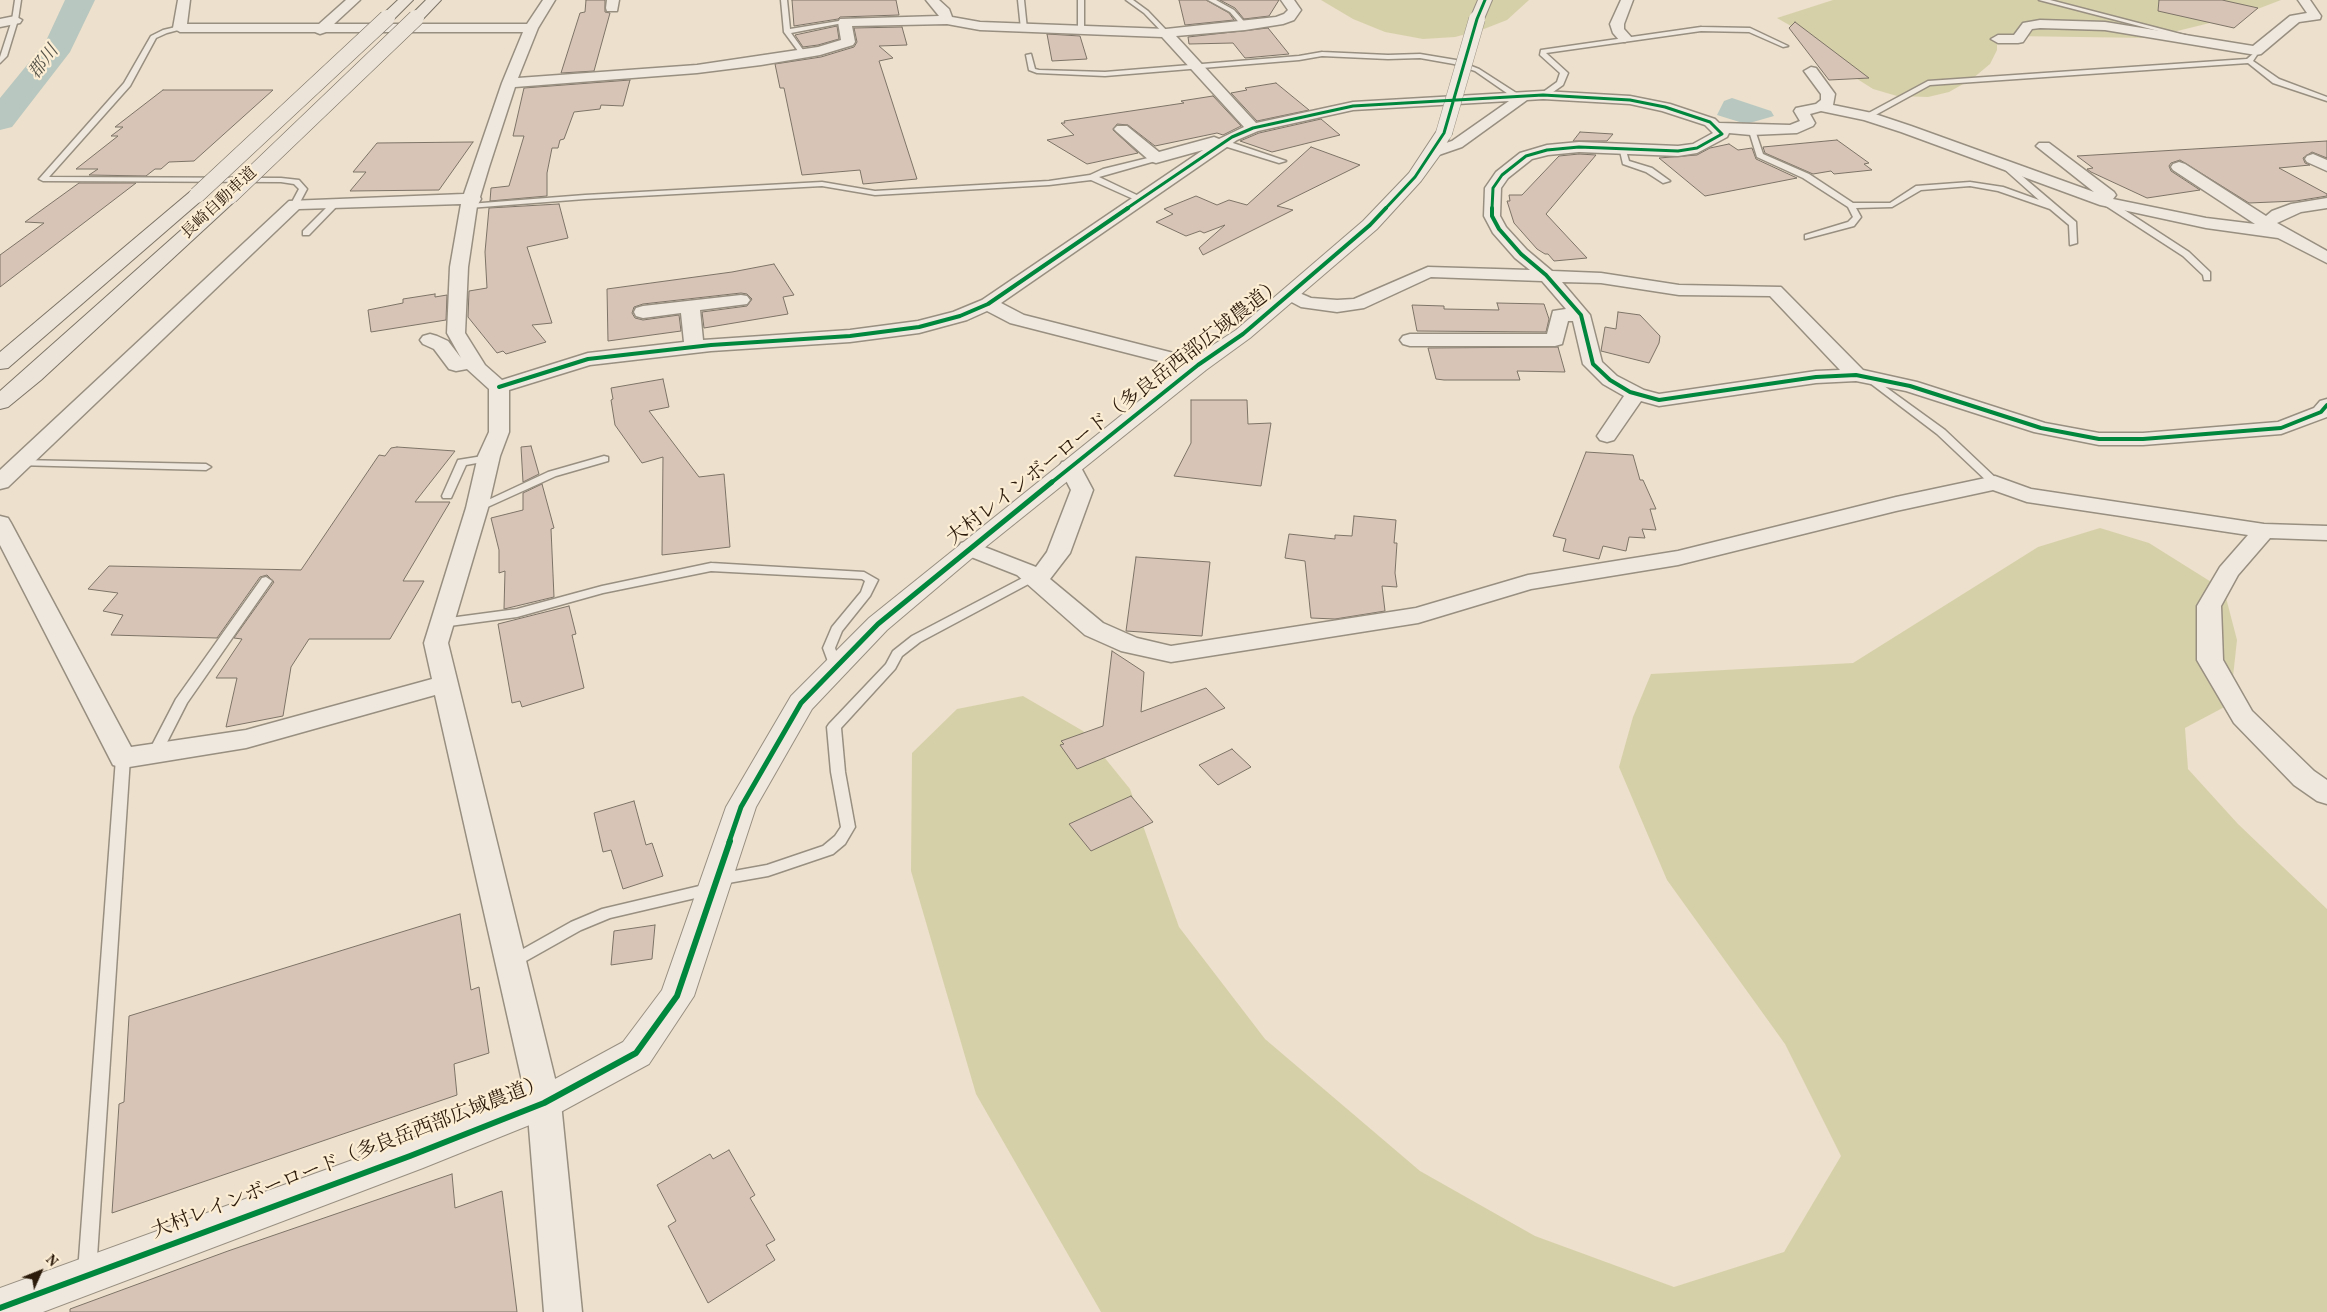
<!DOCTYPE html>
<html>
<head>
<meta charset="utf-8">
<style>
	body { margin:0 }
	#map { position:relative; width:2327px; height:1312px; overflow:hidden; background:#ede0cc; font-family:Vollkorn,serif }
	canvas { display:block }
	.north { position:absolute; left:15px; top:1247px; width:50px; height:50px; -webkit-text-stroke:4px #fcedd5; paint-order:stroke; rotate:46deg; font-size:14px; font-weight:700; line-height:20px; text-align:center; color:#2c1b0a }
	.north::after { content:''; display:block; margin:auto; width:18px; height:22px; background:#2c1b0a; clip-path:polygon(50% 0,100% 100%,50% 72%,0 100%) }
</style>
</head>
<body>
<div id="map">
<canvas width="2327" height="1312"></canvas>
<div class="north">N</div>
</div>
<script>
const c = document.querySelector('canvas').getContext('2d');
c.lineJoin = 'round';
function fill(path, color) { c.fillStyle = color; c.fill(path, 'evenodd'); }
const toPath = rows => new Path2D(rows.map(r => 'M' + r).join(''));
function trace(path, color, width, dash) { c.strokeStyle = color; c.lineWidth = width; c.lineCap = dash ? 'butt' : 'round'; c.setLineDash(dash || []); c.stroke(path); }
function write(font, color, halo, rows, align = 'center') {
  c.font = font + ' Vollkorn,"Noto Serif JP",serif'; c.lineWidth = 4.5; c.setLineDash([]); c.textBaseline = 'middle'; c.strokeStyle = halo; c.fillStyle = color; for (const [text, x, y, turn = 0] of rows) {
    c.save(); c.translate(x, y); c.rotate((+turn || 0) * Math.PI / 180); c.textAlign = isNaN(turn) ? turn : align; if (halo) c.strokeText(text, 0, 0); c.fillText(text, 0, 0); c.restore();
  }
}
const green = toPath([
	[1321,0,1529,0,1507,20,1484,29,1455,37,1423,39,1385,32,1353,19],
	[1833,0,2281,0,2242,15,2149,38,2012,36,1997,40,1997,50,1990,64,1972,79,1949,92,1928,97,1897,96,1873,89,1851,75,1812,38,1777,18],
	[2100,528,2149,543,2224,590,2237,640,2230,704,2185,728,2188,769,2238,824,2327,909,2327,1312,1101,1312,976,1094,911,871,912,753,957,709,1023,696,1083,731,1130,789,1179,927,1265,1039,1420,1171,1535,1236,1674,1287,1784,1252,1841,1156,1785,1044,1667,880,1619,767,1633,717,1651,674,1853,663,2038,547]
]);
const water = toPath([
	[1732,98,1771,111,1774,116,1746,124,1717,115,1724,101]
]);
const river = toPath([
	[65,0,95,0,70,52,12,127,0,130,0,98,45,43,65,0]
]);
const building = toPath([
	[586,0,605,0,605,12,610,13,594,71,561,73,580,13,585,12,586,0],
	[792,0,896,0,899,15,840,17,838,19,794,26,792,0],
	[1179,0,1206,0,1229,13,1234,20,1185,25,1179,0],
	[1220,0,1279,0,1269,16,1244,19,1235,8,1220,0],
	[2159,0,2222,0,2258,8,2234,28,2158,11,2159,0],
	[1795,22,1869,78,1829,80,1789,28,1795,22],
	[837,26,839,39,818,45,803,47,795,35,837,26],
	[902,27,907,45,879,46,893,58,879,61,917,179,863,184,860,170,802,175,784,88,780,88,775,64,821,57,854,47,857,42,854,28,902,27],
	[1268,28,1289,54,1245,58,1233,43,1189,44,1188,37,1268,28],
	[1047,34,1080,36,1087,59,1052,61,1047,34],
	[630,80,623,106,601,105,600,109,574,112,564,139,560,140,558,148,552,148,547,173,547,196,490,201,491,188,509,186,524,136,513,136,524,88,630,80],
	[1276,83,1309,110,1257,121,1231,93,1247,90,1245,88,1276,83],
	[163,90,273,90,194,161,169,162,161,169,155,169,146,176,89,175,98,169,76,169,118,136,111,136,123,127,115,127,163,90],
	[1213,96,1241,126,1223,135,1217,133,1155,146,1128,125,1117,124,1113,130,1138,153,1087,164,1047,140,1074,135,1061,123,1065,123,1064,121,1184,103,1181,101,1213,96],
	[1321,119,1340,135,1272,152,1240,141,1259,133,1321,119],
	[1580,132,1613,134,1607,141,1573,141,1580,132],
	[1837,140,1869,163,1864,164,1872,170,1834,174,1831,171,1813,174,1765,153,1763,147,1837,140],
	[2327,141,2327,158,2312,152,2303,158,2305,163,2310,165,2279,168,2327,194,2327,196,2296,201,2249,203,2180,160,2171,163,2169,166,2171,171,2200,190,2147,198,2091,172,2087,169,2093,168,2077,156,2327,141],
	[473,142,439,190,350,191,366,172,353,172,377,143,473,142],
	[1729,144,1738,150,1752,148,1756,159,1797,178,1705,196,1659,158,1697,155,1710,148,1729,144],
	[1311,147,1360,165,1277,206,1293,210,1203,255,1199,248,1225,225,1204,233,1200,231,1186,236,1156,222,1173,214,1164,209,1196,196,1217,205,1229,200,1247,205,1311,147],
	[1579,154,1596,155,1546,214,1587,258,1554,261,1548,254,1545,254,1537,249,1514,223,1507,201,1510,201,1509,195,1522,195,1559,156,1579,154],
	[79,183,136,183,0,287,0,255,44,223,25,222,79,183],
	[559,204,568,238,527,247,552,323,532,325,546,342,506,354,503,351,497,353,468,317,469,291,487,288,485,252,489,208,559,204],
	[774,264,794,295,783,297,788,314,704,328,702,312,747,306,752,299,747,294,741,293,643,304,634,307,632,313,635,318,643,320,679,315,681,331,608,341,607,289,732,272,774,264],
	[435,294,435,297,447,295,446,320,371,332,368,310,403,303,403,299,435,294],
	[1497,303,1544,304,1549,319,1546,332,1417,331,1412,305,1444,306,1444,309,1499,310,1497,303],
	[1618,312,1640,315,1660,336,1659,343,1649,363,1601,351,1605,327,1616,329,1618,312],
	[1558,347,1565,372,1517,371,1520,380,1444,380,1436,379,1428,348,1558,347],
	[663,379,669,407,649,411,699,477,724,474,730,547,662,555,663,457,642,463,615,425,611,400,613,399,611,388,663,379],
	[1191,400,1247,400,1248,424,1271,423,1261,486,1174,476,1191,443,1191,400],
	[531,446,539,474,523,482,521,447,531,446],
	[397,447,455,451,415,502,450,502,403,581,424,581,390,639,309,639,291,667,283,716,226,727,237,678,216,678,242,639,234,638,274,582,267,575,260,577,217,638,111,635,123,615,103,611,118,593,88,589,109,566,301,570,379,455,385,456,391,448,397,447],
	[1586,452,1633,455,1640,480,1643,480,1656,509,1650,509,1656,530,1642,529,1645,538,1629,537,1626,551,1603,546,1599,559,1563,551,1566,539,1553,536,1586,452],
	[542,484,554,528,551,529,554,597,504,609,505,571,499,573,499,550,491,518,523,510,523,493,542,484],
	[1354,516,1396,520,1394,543,1397,543,1395,573,1397,587,1382,586,1385,611,1335,619,1311,618,1305,561,1285,558,1289,534,1335,539,1335,535,1352,536,1354,516],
	[1136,557,1210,562,1202,636,1126,631,1136,557],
	[569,606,576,634,572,635,584,688,522,707,520,701,512,703,498,624,569,606],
	[1112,651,1144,672,1141,712,1206,688,1225,708,1077,769,1060,745,1064,744,1061,741,1103,726,1112,651],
	[1232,749,1251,767,1218,785,1199,765,1232,749],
	[1131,796,1153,822,1091,851,1069,824,1131,796],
	[634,801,646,845,652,843,663,876,623,889,611,850,603,852,594,813,634,801],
	[460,914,471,990,479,987,489,1053,454,1064,457,1095,112,1213,119,1104,124,1102,129,1016,460,914],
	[655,925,652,959,611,965,614,931,655,925],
	[729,1150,755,1195,750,1198,775,1240,766,1245,775,1260,708,1303,668,1226,676,1221,657,1185,710,1154,713,1159,729,1150],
	[452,1174,455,1208,502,1191,517,1312,70,1312,70,1309,228,1251,452,1174]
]);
const service = toPath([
	[15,0,21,0,18,20,7,56,0,63,0,57,12,20,15,0],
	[781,0,787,0,790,29,845,20,848,22,791,33,806,54,801,55,784,32,781,0],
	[1018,0,1024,0,1027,29,1024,31,1021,29,1018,0],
	[1078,0,1084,0,1084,30,1081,32,1078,30,1078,0],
	[1126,0,1133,0,1148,11,1168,32,1168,34,1164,34,1144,13,1126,0],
	[1208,0,1216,0,1234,10,1248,26,1243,27,1230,12,1208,0],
	[2039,0,2050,0,2200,39,2197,41,2039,0],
	[180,26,182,27,182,29,167,33,156,38,130,86,49,177,281,178,299,180,307,189,298,206,291,204,299,189,294,184,281,182,43,181,39,179,124,83,151,36,163,30,180,26],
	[1701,27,1750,28,1788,46,1783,47,1749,32,1701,31,1546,53,1568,73,1563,85,1546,97,1539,95,1557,82,1560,73,1540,55,1541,50,1701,27],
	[1322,52,1388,55,1420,54,1456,60,1479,69,1521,96,1514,98,1475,71,1454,64,1420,58,1388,59,1322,56,1299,60,1105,76,1037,73,1029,70,1026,55,1031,54,1035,69,1039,70,1105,72,1299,56,1322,52],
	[2254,53,2257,55,2253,61,2279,79,2327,97,2327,101,2273,83,2248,63,1930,85,1870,118,1863,116,1928,81,2247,59,2254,53],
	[1748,128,1755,130,1763,154,1809,174,1853,203,1890,203,1916,186,1970,182,2003,187,2039,200,2002,167,2009,165,2076,222,2077,243,2070,245,2069,225,2050,209,1998,191,1970,186,1921,190,1892,207,1856,208,1861,217,1854,226,1805,239,1805,235,1848,222,1853,217,1848,207,1803,178,1757,157,1748,128],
	[1221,141,1227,141,1286,161,1279,163,1221,145,1221,141],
	[1619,147,1625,147,1629,161,1652,168,1670,181,1663,183,1646,172,1623,164,1619,147],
	[1156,156,1159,156,1159,160,1099,177,1143,198,1143,202,1140,202,1091,180,1049,185,875,195,822,186,585,199,469,208,465,206,469,204,585,195,822,182,875,191,1049,181,1090,175,1103,169,1156,156],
	[2103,200,2109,200,2189,252,2210,272,2210,280,2204,280,2203,275,2183,256,2103,204,2103,200],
	[333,201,340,203,309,235,303,235,303,231,333,201],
	[1869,375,1945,430,1999,481,2000,483,1999,485,1991,485,1937,434,1866,380,1866,376,1869,375],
	[489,455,494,458,493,460,466,465,452,496,451,498,443,498,442,496,458,460,489,455],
	[604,456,608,457,608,461,556,476,481,510,477,511,471,508,548,472,604,456],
	[20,460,206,464,211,467,206,470,16,465,15,463,20,460],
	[711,563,864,572,878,580,870,596,842,631,835,648,842,667,836,671,830,667,823,648,832,627,861,592,865,581,862,579,711,571,603,593,517,617,442,627,436,623,442,619,517,609,602,586,711,563],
	[1032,573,1038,577,1036,580,920,642,902,656,895,669,841,728,845,772,855,827,845,844,833,854,768,876,717,885,712,883,710,879,712,875,767,865,823,846,835,836,841,827,831,772,827,727,829,724,886,664,893,651,912,636,1032,573],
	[266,577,272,581,187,703,160,756,150,756,148,753,176,699,262,578,266,577],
	[123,753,128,755,130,758,96,1272,93,1278,87,1281,81,1278,78,1272,116,758,118,755,123,753],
	[712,883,717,885,719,889,717,893,610,918,581,930,517,966,512,968,507,966,504,962,507,958,571,922,602,909,712,883]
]);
const minor = toPath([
	[178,0,190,0,187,24,319,24,346,0,360,0,334,24,527,24,543,0,555,0,538,28,518,78,697,65,818,47,841,40,838,22,840,19,939,16,926,0,939,0,949,9,952,17,980,22,1166,29,1276,17,1284,14,1288,10,1281,0,1294,0,1301,10,1294,20,1283,24,1245,30,1176,36,1256,123,1353,102,1543,91,1630,96,1670,104,1715,119,1719,123,1790,125,1800,121,1794,111,1796,108,1816,104,1821,100,1821,94,1804,71,1811,67,1816,68,1835,94,1833,105,1872,113,1911,126,2094,192,2036,146,2039,143,2049,143,2114,192,2116,195,2113,199,2206,218,2255,224,2173,170,2171,167,2173,164,2179,162,2185,164,2266,216,2272,211,2291,204,2327,198,2327,208,2301,212,2277,223,2327,251,2327,263,2278,238,2206,228,2100,205,1901,132,1864,120,1821,111,1810,114,1815,123,1813,126,1797,133,1751,135,1729,133,1727,137,1697,153,1678,156,1579,152,1548,155,1532,159,1508,178,1501,188,1500,216,1506,227,1527,250,1552,271,1601,273,1679,285,1781,287,1863,370,1917,382,2045,423,2099,433,2143,433,2278,422,2314,408,2320,401,2327,399,2327,417,2281,434,2143,445,2099,445,2034,432,1906,391,1856,381,1816,383,1659,406,1641,401,1614,440,1607,442,1600,440,1597,436,1624,396,1603,384,1583,364,1573,321,1568,321,1562,344,1555,346,1410,346,1403,344,1400,340,1403,336,1410,334,1547,334,1553,311,1566,309,1542,281,1431,277,1364,308,1337,312,1301,307,1284,298,1281,294,1284,290,1290,289,1311,298,1337,300,1354,299,1428,267,1530,270,1515,258,1493,233,1484,216,1485,188,1496,172,1520,153,1547,145,1579,142,1678,146,1693,144,1713,133,1705,125,1662,111,1630,104,1543,99,1527,100,1462,147,1433,157,1428,155,1425,152,1428,149,1452,141,1509,101,1353,110,1258,131,1237,140,1001,303,1024,315,1205,361,1208,365,1205,369,1198,371,1010,323,987,311,967,320,919,333,850,342,711,351,590,365,509,390,509,432,500,456,488,508,448,643,561,1103,582,1312,544,1312,527,1103,435,695,246,748,123,768,113,765,0,545,0,516,8,518,11,523,131,747,246,730,432,679,424,643,466,508,478,456,489,432,489,389,467,369,456,371,449,369,434,349,423,344,420,340,423,336,430,334,437,336,448,341,461,358,447,333,450,267,461,204,299,209,8,487,0,489,0,470,289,201,464,194,502,83,523,32,326,32,320,34,315,32,180,32,173,28,178,0],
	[947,24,980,30,1162,37,1244,127,1219,139,1214,137,1159,152,1127,126,1117,126,1114,129,1117,132,1150,161,1156,163,1203,150,982,300,953,312,918,321,850,330,703,340,700,310,747,304,750,300,747,296,741,295,643,306,636,308,634,312,636,316,643,318,681,313,684,342,588,353,502,380,485,365,465,333,468,267,477,206,481,199,480,197,489,167,515,87,697,73,761,65,820,55,853,45,855,42,852,26,947,24],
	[1562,282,1601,283,1679,295,1770,296,1840,370,1816,371,1659,394,1644,390,1617,376,1602,362,1590,315,1562,282],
	[607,0,619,0,617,11,607,11,606,8,607,0],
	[1621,0,1633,0,1624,24,1624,29,1632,38,1625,42,1620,41,1613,33,1610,24,1621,0],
	[2298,0,2310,0,2321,16,2320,19,2299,22,2261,54,2256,55,2105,30,2040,28,2032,29,2023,42,2018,43,1998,43,1991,39,1998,35,2014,35,2023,23,2040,20,2105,22,2253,46,2290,16,2307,13,2298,0],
	[15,16,22,20,20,23,0,27,0,19,15,16],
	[2313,154,2327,160,2327,171,2307,162,2305,159,2307,156,2313,154],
	[1070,461,1078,462,1093,490,1070,553,1050,579,1103,623,1137,638,1171,646,1416,608,1528,575,1678,551,1896,497,1995,476,2031,489,2264,524,2327,526,2327,540,2270,538,2238,575,2221,606,2223,660,2252,711,2314,771,2327,780,2327,804,2317,801,2294,785,2234,723,2197,660,2197,606,2220,567,2248,535,2027,502,1993,490,1896,511,1678,565,1531,589,1418,623,1171,662,1121,651,1085,635,1017,575,961,553,958,548,961,543,969,541,1036,567,1047,552,1071,490,1059,467,1062,462,1070,461]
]);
const tertiary = toPath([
	[1478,0,1492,0,1484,19,1477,23,1470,19,1478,0],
	[1444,128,1450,129,1452,133,1442,152,1421,181,1377,229,1250,338,1206,370,978,553,887,630,812,709,756,807,694,996,649,1064,557,1114,423,1168,43,1312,0,1312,0,1288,402,1142,531,1092,623,1042,662,990,726,807,791,696,869,618,1190,360,1236,330,1363,221,1409,173,1438,129,1444,128]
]);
const motorway = toPath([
	[398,0,413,0,392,21,382,21,380,18,382,15,398,0],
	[426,0,441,0,421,21,411,21,409,18,411,15,426,0],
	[197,190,203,191,206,195,203,199,8,368,0,369,0,352,191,191,197,190],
	[230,191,236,192,239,196,236,200,41,380,8,407,0,409,0,391,224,192,230,191]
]);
const tertiaryBridge = toPath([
	[1444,133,1477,19]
]);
const motorwayBridge = toPath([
	[197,195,387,18],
	[230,196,416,18]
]);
const cyclewayFar3 = toPath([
	[1126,209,1232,137,1253,128,1353,106,1543,95,1630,100,1665,107,1710,122,1722,134,1697,148,1678,151,1579,147,1547,150,1526,156,1502,175,1493,188,1492,209],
	[1385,209,1415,177,1444,133,1477,19,1485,0]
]);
const cyclewayFar2 = toPath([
	[1492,208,1492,216,1499,229,1521,254,1546,275,1581,315,1593,364,1610,380,1630,392,1659,400,1816,377,1856,375,1910,386,2041,428,2099,439,2143,439,2281,428,2321,412,2327,405],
	[499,387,588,359,711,345,850,336,919,327,960,316,988,304,1128,208],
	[1051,483,1198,365,1243,334,1370,225,1386,208]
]);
const cyclewayFar1 = toPath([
	[729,842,741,807,801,703,878,624,1052,482]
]);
const cycleway = toPath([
	[0,1308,410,1156,544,1103,636,1053,677,996,730,841]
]);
const farStreetnames = [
	["長崎自動車道",220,204,-43]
];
const farWaternames = [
	["郡川",45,63,-53]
];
const streetNames = [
	["大村レインボーロード（多良岳西部広域農道）",1116,413,-38],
	["大村レインボーロード（多良岳西部広域農道）",349,1159,-21]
];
fill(green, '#d6d0a9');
fill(water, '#b8c7bf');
fill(river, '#b8c7bf');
fill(building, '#d8c3b7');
trace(building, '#7d7467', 1);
trace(service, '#988f81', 3);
trace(minor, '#988f81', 3);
trace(tertiary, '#988f81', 2);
trace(motorway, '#7d7467', 2);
fill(service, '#efe8df');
fill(minor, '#efe8df');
fill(tertiary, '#efe8df');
fill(motorway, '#ece4d9');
trace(tertiaryBridge, '#988f81', 17, []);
trace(motorwayBridge, '#7d7467', 17, []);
trace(tertiaryBridge, '#efe8df', 16);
trace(motorwayBridge, '#ece4d9', 16);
trace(cyclewayFar3, '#00873e', 3);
trace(cyclewayFar2, '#00873e', 4);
trace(cyclewayFar1, '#00873e', 5);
trace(cycleway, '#00873e', 6);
write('16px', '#2c1b0a', '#fcedd5', farStreetnames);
write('italic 18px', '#555348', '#fcedd5', farWaternames);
write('20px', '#2c1b0a', '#fcedd5', streetNames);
</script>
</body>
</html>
